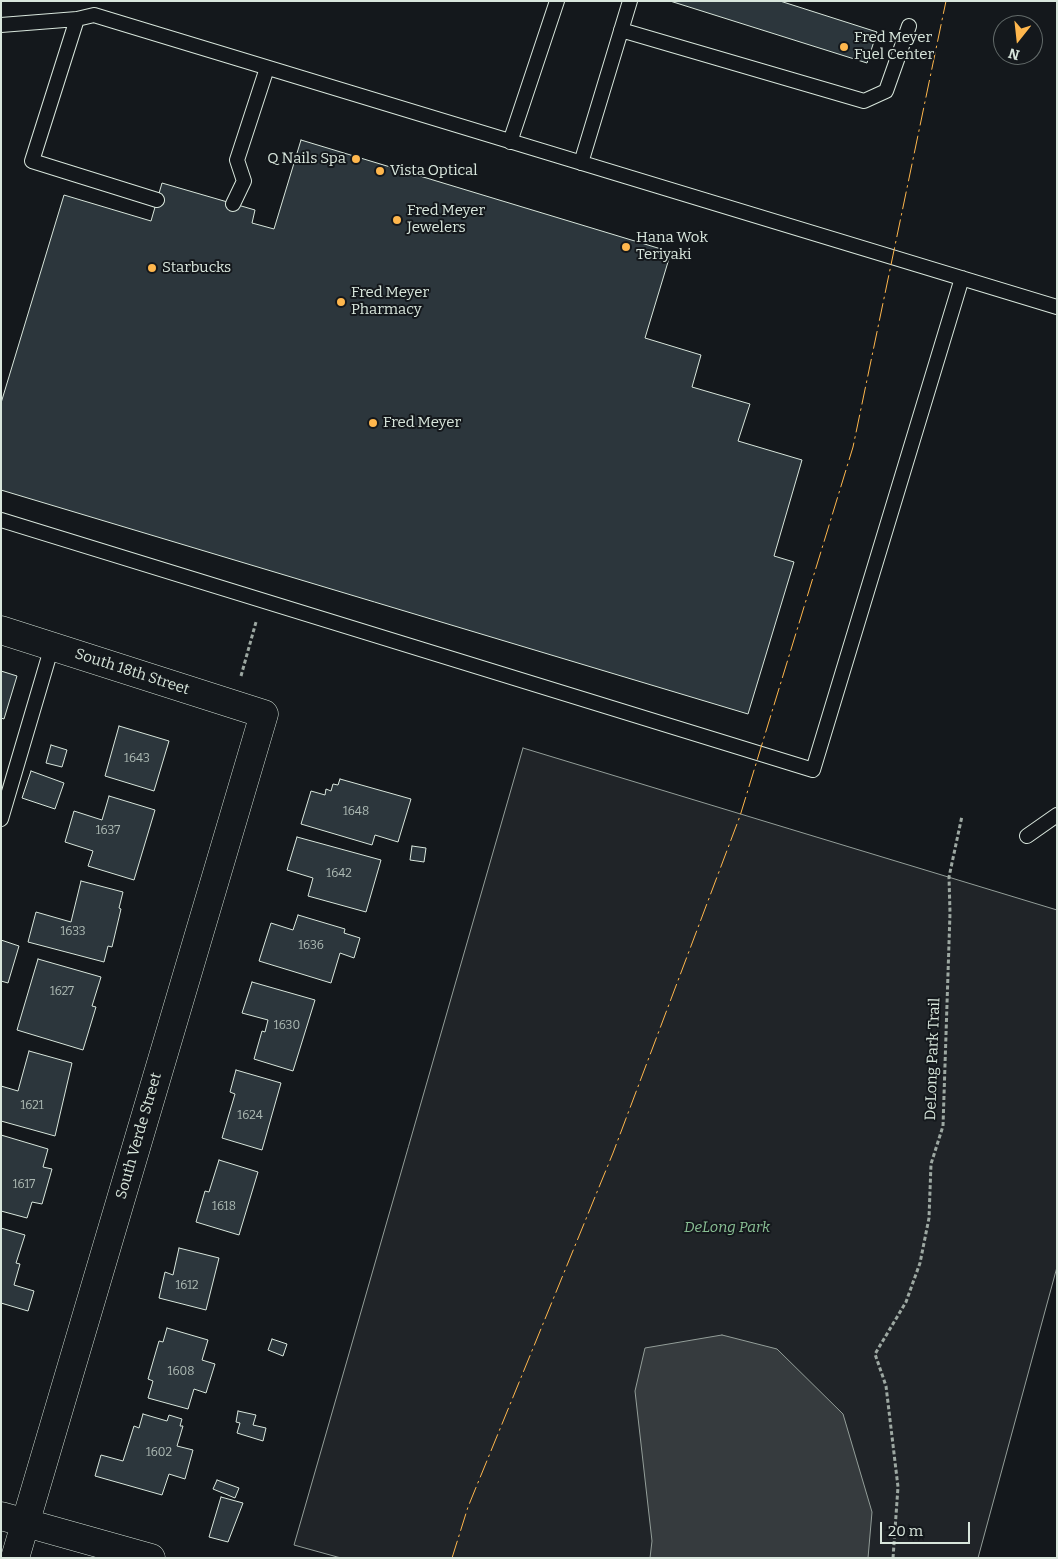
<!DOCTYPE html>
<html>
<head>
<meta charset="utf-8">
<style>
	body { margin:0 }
	#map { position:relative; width:1058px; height:1559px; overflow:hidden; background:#14181c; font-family:Bitter,serif }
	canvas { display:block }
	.frame { position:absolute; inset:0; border:2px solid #d8e6dc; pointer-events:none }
	.north { position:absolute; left:993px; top:15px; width:50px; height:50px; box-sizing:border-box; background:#14181c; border:1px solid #626a69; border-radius:50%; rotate:196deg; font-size:14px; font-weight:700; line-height:20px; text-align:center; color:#d8e6dc }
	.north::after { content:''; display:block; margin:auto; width:18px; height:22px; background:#ffb74d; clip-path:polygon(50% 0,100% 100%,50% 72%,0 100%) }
	.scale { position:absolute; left:880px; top:1522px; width:90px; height:22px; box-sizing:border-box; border:2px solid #d8e6dc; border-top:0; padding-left:6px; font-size:15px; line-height:18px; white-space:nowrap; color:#d8e6dc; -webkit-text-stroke:4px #14181c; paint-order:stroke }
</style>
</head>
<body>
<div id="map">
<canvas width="1058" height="1559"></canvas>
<div class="frame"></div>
<div class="north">N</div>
<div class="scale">20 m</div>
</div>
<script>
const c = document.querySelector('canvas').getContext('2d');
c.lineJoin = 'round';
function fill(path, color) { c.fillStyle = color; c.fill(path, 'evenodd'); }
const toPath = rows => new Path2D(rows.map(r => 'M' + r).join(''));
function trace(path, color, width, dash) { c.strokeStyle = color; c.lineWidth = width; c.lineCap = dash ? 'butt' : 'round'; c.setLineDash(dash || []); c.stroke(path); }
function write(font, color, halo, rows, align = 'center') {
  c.font = font + ' Bitter,serif'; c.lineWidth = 4; c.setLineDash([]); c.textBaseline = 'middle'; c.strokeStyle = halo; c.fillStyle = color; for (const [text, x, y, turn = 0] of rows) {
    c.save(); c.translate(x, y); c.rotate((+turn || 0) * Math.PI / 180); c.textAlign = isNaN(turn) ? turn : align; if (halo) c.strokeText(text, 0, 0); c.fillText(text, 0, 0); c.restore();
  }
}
const green = toPath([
	[523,748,1057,910,1057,1267,978,1558,341,1558,294,1545,523,748]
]);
const water = toPath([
	[722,1335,777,1349,843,1414,872,1512,868,1558,650,1558,652,1541,635,1391,645,1348,722,1335]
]);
const building = toPath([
	[670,1,780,1,877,32,867,63,670,1],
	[301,140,671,252,645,338,701,355,692,387,750,404,738,441,802,460,774,556,794,562,748,714,1,490,1,403,64,195,151,221,162,183,255,210,252,223,274,229,301,140],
	[1,671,17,676,4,719,1,718,1,671],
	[119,726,169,741,154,791,105,776,119,726],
	[51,745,67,750,62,767,46,763,51,745],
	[31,771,64,783,55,809,22,798,31,771],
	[340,779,411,799,398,842,375,835,372,845,301,824,311,791,325,795,326,789,331,791,333,784,338,785,340,779],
	[109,796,155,810,134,880,88,866,93,851,65,842,74,811,102,820,109,796],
	[297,837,381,860,366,912,308,896,313,878,287,870,297,837],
	[412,846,426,848,424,862,410,860,412,846],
	[81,881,123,892,119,908,121,909,112,947,108,946,104,962,28,942,36,912,71,922,81,881],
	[298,915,345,929,344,933,360,938,354,958,340,953,331,983,259,961,271,923,293,930,298,915],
	[1,940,19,946,8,983,1,981,1,940],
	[38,959,101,977,92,1006,96,1007,83,1050,17,1030,38,959],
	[252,982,315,1000,293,1071,254,1059,262,1031,265,1032,268,1020,242,1013,252,982],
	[29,1051,72,1063,55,1136,1,1121,1,1086,18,1091,29,1051],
	[236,1070,281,1083,262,1150,222,1138,235,1094,230,1092,236,1070],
	[1,1135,48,1149,43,1167,52,1169,42,1204,32,1202,27,1218,1,1211,1,1135],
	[219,1160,258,1172,239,1235,196,1222,205,1191,209,1192,219,1160],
	[1,1228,25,1235,16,1263,20,1264,14,1285,34,1291,28,1311,1,1303,1,1228],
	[179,1248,219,1258,206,1310,159,1298,165,1272,173,1275,179,1248],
	[167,1328,208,1340,202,1360,215,1364,206,1393,194,1389,188,1409,148,1398,153,1381,148,1379,159,1341,163,1342,167,1328],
	[272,1339,287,1344,283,1356,268,1350,272,1339],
	[238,1411,256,1415,253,1425,266,1428,263,1441,237,1433,240,1423,236,1422,238,1411],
	[143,1414,167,1421,169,1415,182,1419,180,1426,183,1426,177,1446,193,1450,185,1479,169,1474,162,1495,95,1476,101,1455,123,1461,134,1426,139,1428,143,1414],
	[217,1480,239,1488,235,1498,213,1489,217,1480],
	[221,1497,243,1503,228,1542,209,1537,221,1497]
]);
const path = toPath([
	[241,676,256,622],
	[893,1558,898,1487,886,1386,875,1354,906,1302,920,1263,929,1218,931,1164,943,1126,950,913,949,877,962,816]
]);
const service = toPath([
	[77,19,32,161,157,200],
	[1,25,77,19,94,15,1057,307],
	[621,30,864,101,886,91,909,26],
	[510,142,557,1],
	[581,163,630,1],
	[233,204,244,181,237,160,267,68],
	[1,520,813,770,962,278],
	[1,819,52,646],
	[1027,836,1057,815]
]);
const minor = toPath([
	[1,630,264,714,15,1558],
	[1,1516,151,1558]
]);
const power = toPath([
	[452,1558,468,1507,613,1153,740,816,853,447,946,1]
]);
const markers = [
	[844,47,5,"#ffb74d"],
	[356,159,5,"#ffb74d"],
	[380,171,5,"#ffb74d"],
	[397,220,5,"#ffb74d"],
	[626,247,5,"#ffb74d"],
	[152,268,5,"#ffb74d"],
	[341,302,5,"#ffb74d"],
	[373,423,5,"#ffb74d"]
];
const numberNames = [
	["1643",137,759],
	["1648",356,812],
	["1637",108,831],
	["1642",339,874],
	["1633",73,932],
	["1636",311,946],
	["1627",62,992],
	["1630",287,1026],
	["1621",32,1106],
	["1624",250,1116],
	["1617",24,1185],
	["1618",224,1207],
	["1612",187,1286],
	["1608",181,1372],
	["1602",159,1453]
];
const poiNames = [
	["Fred Meyer",854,38],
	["Fuel Center",854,55],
	["Q Nails Spa",346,159,"right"],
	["Vista Optical",390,171],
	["Fred Meyer",407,211],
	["Jewelers",407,228],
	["Hana Wok",636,238],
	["Teriyaki",636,255],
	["Starbucks",162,268],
	["Fred Meyer",351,293],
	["Pharmacy",351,310],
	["Fred Meyer",383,423]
];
const streetNames = [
	["South 18th Street",132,672,18],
	["DeLong Park Trail",933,1059,-88],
	["South Verde Street",139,1136,-74]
];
const parkNames = [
	["DeLong Park",727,1228]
];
fill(green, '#202428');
trace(green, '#939e99', 1);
fill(water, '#363b3e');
trace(water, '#939e99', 1);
fill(building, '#2c363c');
trace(building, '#d8e6dc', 1);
trace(service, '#d8e6dc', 16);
trace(minor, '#d8e6dc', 29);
trace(path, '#9da8a2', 3, [4, 2.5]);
trace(service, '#14181c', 14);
trace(minor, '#14181c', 28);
trace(power, '#ffb74d', 1, [18, 4, 2.5, 4]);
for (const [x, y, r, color] of markers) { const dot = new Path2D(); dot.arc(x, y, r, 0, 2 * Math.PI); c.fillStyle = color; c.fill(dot); trace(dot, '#14181c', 2); }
write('12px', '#adbab4', null, numberNames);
write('15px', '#d8e6dc', '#14181c', poiNames, 'left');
write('15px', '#d8e6dc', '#14181c', streetNames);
write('italic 15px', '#8ac095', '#14181c', parkNames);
</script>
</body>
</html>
